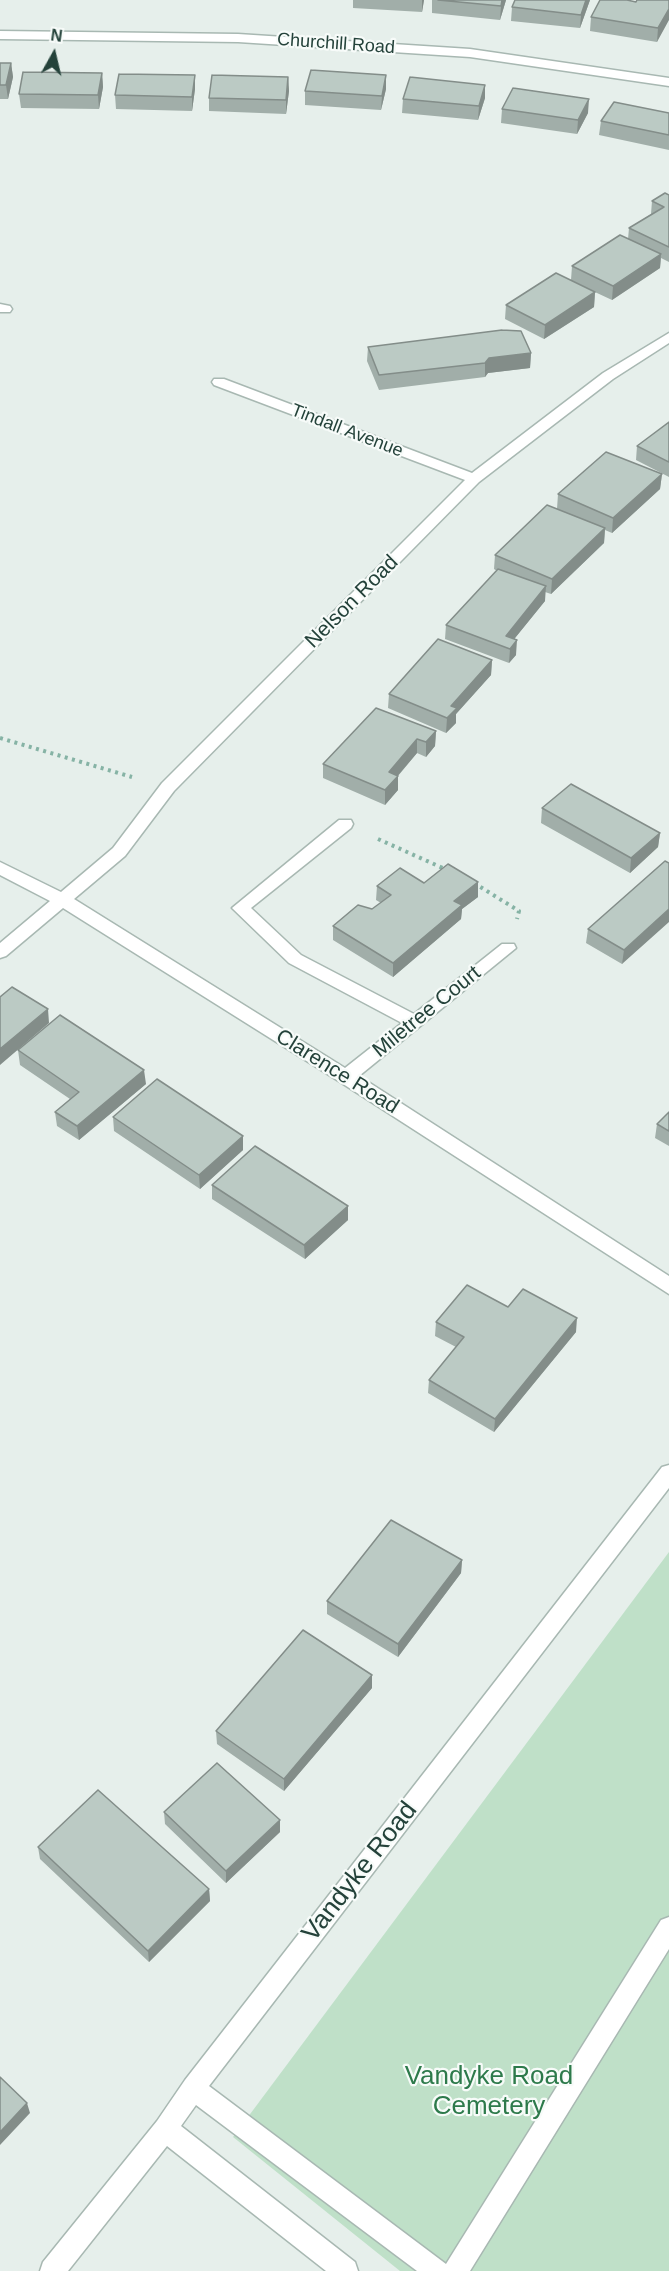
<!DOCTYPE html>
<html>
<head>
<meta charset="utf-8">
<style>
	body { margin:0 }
	#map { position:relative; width:669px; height:2271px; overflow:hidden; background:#e6efeb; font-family:Helvetica,sans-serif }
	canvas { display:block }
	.north { position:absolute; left:24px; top:24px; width:60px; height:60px; -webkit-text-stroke:4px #f7fbf9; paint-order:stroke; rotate:8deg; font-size:16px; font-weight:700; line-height:24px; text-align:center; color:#24423a }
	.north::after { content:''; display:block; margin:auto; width:21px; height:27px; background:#24423a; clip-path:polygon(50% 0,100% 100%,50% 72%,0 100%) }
</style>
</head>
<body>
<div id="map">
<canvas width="669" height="2271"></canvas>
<div class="north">N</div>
</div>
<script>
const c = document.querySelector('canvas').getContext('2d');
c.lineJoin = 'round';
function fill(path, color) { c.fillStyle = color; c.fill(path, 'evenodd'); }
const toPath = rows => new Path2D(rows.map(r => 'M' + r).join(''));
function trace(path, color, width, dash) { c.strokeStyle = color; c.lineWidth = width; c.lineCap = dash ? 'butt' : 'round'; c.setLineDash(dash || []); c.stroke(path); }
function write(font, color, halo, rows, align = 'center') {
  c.font = font + ' Helvetica,sans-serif'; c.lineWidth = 4.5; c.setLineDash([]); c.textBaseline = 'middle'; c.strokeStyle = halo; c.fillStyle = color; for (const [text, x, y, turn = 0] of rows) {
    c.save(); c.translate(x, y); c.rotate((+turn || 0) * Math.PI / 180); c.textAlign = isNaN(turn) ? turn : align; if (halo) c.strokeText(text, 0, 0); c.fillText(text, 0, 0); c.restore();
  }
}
const green = toPath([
	[669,1552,669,2271,400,2271,233,2137]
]);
const path = toPath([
	[0,738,132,777],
	[378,839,445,869],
	[474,883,519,911,517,919]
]);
const minor = toPath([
	[0,31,238,34,470,49,669,78,669,86,470,57,238,42,0,39,0,31],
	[0,304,10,306,12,309,10,312,0,312,0,304],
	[669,333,669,343,613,379,479,482,174,791,125,856,74,899,345,1068,402,1023,289,963,232,908,339,820,351,820,353,824,351,828,251,908,301,955,414,1014,502,944,514,944,516,948,359,1076,669,1276,669,1294,340,1082,63,908,6,956,0,958,0,943,50,901,0,875,0,862,61,892,113,848,162,783,465,480,214,385,212,382,214,379,224,379,472,473,603,373,669,333],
	[669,1465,669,1488,209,2086,446,2264,661,1920,669,1917,669,1949,470,2271,417,2271,196,2105,181,2126,355,2262,358,2271,326,2271,167,2146,68,2271,40,2271,43,2262,157,2121,185,2080,662,1467,669,1465]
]);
const wall = toPath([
	[353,0,424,0,422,12,353,8],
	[432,0,506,0,500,20,432,13],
	[590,0,580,28,511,21,512,7],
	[669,0,657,42,590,31,591,17,636,2],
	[0,63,11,63,13,77,8,99,0,99],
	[102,73,103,87,99,109,21,108,19,94],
	[195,75,195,89,192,111,116,109,115,95],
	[288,77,289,91,286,114,209,111,209,98],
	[386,89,381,110,305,105,305,91],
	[485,98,478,120,402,113,403,99],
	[502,109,588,113,577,134,501,123],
	[669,113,669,150,599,135,601,121],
	[669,195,669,262,661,258,660,268,612,300,582,286,595,292,594,307,544,339,505,319,506,305,571,280,572,266,628,239,629,228,651,214,652,201],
	[368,347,531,353,530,368,488,373,485,377,379,390,367,361],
	[669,422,669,477,636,460,637,446],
	[662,474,660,489,612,533,605,530,604,543,551,594,545,592,545,601,514,639,516,655,509,663,445,639,446,625,497,571,494,569,495,555,557,509,558,494],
	[492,660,491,675,456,714,456,723,446,733,388,708,389,694],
	[436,731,435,746,426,757,417,753,398,776,398,790,385,805,323,778,323,764],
	[542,808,660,833,658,847,630,873,541,823],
	[665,861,622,964,586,943,588,929],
	[424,883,478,897,462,909,461,919,393,977,333,940,333,926,372,909,381,903,376,900,377,886],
	[18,1050,146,1084,79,1140,57,1126,55,1112,70,1099,20,1065],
	[669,1112,669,1146,655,1138,657,1124],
	[113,1117,243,1136,243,1150,200,1189,114,1131],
	[212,1185,348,1220,305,1259,212,1199],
	[508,1307,576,1332,494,1432,428,1393,429,1380,456,1347,435,1336,436,1322],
	[462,1560,461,1573,398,1657,327,1614,327,1601],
	[372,1688,284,1791,217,1744,216,1731],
	[164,1812,280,1820,280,1832,226,1883,165,1824],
	[38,1847,209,1889,210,1901,149,1962,40,1859]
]);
const shadedWall = toPath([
	[422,0,424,0,422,12],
	[502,0,506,0,500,20,501,6],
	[586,0,590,0,580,28,581,15],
	[669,9,669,20,657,42,658,28],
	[11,63,13,77,8,99,6,85],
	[102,73,103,87,99,109,98,95],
	[195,75,195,89,192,111,192,97],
	[386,75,386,89,381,110,382,96],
	[288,77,289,91,286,114,286,100],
	[485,85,485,98,478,120,479,106],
	[589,99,588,113,577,134,578,120],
	[661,254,660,268,612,300,613,286],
	[595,292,594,307,544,339,545,325],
	[531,353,530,368,488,373,485,377,485,363,489,358],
	[662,474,660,489,612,533,613,518],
	[605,528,604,543,551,594,552,579],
	[546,586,545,601,507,648,506,636],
	[517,640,516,655,509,663,510,649],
	[492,660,491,675,456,714,456,723,446,733,447,718,451,706],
	[436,731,435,746,426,757,426,742],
	[417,739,417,753,389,786,398,776,398,790,385,805,385,790,389,772],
	[660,833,658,847,630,873,631,858],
	[478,882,478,897,462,909,461,919,393,977,393,963,454,901],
	[669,909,669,922,622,964,624,950],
	[48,1009,49,1023,0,1065,0,1049],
	[144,1070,146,1084,79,1140,77,1126],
	[243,1136,243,1150,200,1189,199,1175],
	[348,1206,348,1220,305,1259,304,1245],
	[577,1318,576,1332,494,1432,495,1419],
	[462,1560,461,1573,398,1657,398,1644],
	[372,1675,372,1688,284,1791,284,1779],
	[280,1820,280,1832,226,1883,226,1871],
	[209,1889,210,1901,149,1962,148,1951],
	[27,2103,30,2113,0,2145,0,2132]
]);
const building = toPath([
	[438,0,502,0,501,6,438,0],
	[515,0,586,0,581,15,512,7,515,0],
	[600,0,627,0,636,2,637,0,669,0,669,9,658,28,591,17,600,0],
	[0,63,11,63,6,85,0,85,0,63],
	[311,70,386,75,382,96,305,91,311,70],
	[23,72,102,73,98,95,19,94,23,72],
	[119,74,195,75,192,97,115,95,119,74],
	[212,75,288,77,286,100,209,98,212,75],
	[410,77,485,85,479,106,403,99,410,77],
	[513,88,589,99,578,120,502,109,513,88],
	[614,102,669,113,669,135,601,121,614,102],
	[665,193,669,195,669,247,629,228,664,207,652,201,665,193],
	[620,235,661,254,613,286,572,266,620,235],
	[556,273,595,292,545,325,506,305,556,273],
	[502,330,521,331,531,353,489,358,485,363,379,375,368,347,502,330],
	[669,422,669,462,637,446,669,422],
	[606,452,662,474,613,518,558,494,606,452],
	[547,505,605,528,552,579,495,555,547,505],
	[498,569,546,586,506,636,517,640,510,649,446,625,498,569],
	[438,639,492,660,451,706,457,708,447,718,389,694,438,639],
	[376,708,436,731,426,742,417,739,389,772,398,776,385,790,323,764,376,708],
	[571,784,660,833,631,858,542,808,571,784],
	[665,861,669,863,669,909,624,950,588,929,665,861],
	[448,864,478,882,454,901,462,905,393,963,333,926,358,905,372,909,391,895,377,886,400,868,424,883,448,864],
	[12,987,48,1009,0,1049,0,997,12,987],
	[60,1015,144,1070,77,1126,55,1112,79,1092,18,1050,60,1015],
	[157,1079,243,1136,199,1175,113,1117,157,1079],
	[669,1112,669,1131,657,1124,669,1112],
	[255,1146,348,1206,304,1245,212,1185,255,1146],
	[467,1285,508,1307,523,1289,577,1318,495,1419,429,1380,464,1337,436,1322,467,1285],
	[391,1520,462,1560,398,1644,327,1601,391,1520],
	[303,1630,372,1675,284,1779,216,1731,303,1630],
	[217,1763,280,1820,226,1871,164,1812,217,1763],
	[98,1790,209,1889,148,1951,38,1847,98,1790],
	[0,2077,27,2103,0,2132,0,2077]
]);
const farStreetnames = [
	["Churchill Road",336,44,4],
	["Tindall Avenue",347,431,21]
];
const streetNames = [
	["Nelson Road",352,602,-45],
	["Miletree Court",427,1012,-39],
	["Clarence Road",337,1072,32]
];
const nearStreetnames = [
	["Vandyke Road",360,1872,-52]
];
const nearParknames = [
	["Vandyke Road",489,2077],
	["Cemetery",489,2107]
];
fill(green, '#bfe0c8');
trace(minor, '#a8b8b2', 3);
trace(path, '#86b3a5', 4, [3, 4.5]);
fill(minor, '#fff');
fill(wall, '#a1aea9');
fill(shadedWall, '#838d89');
fill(building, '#bbcac4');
trace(building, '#838d89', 1.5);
write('18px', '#24423a', '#f7fbf9', farStreetnames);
write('21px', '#24423a', '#f7fbf9', streetNames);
write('26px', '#24423a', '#f7fbf9', nearStreetnames);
write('26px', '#2d7a4b', '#f7fbf9', nearParknames);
</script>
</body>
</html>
